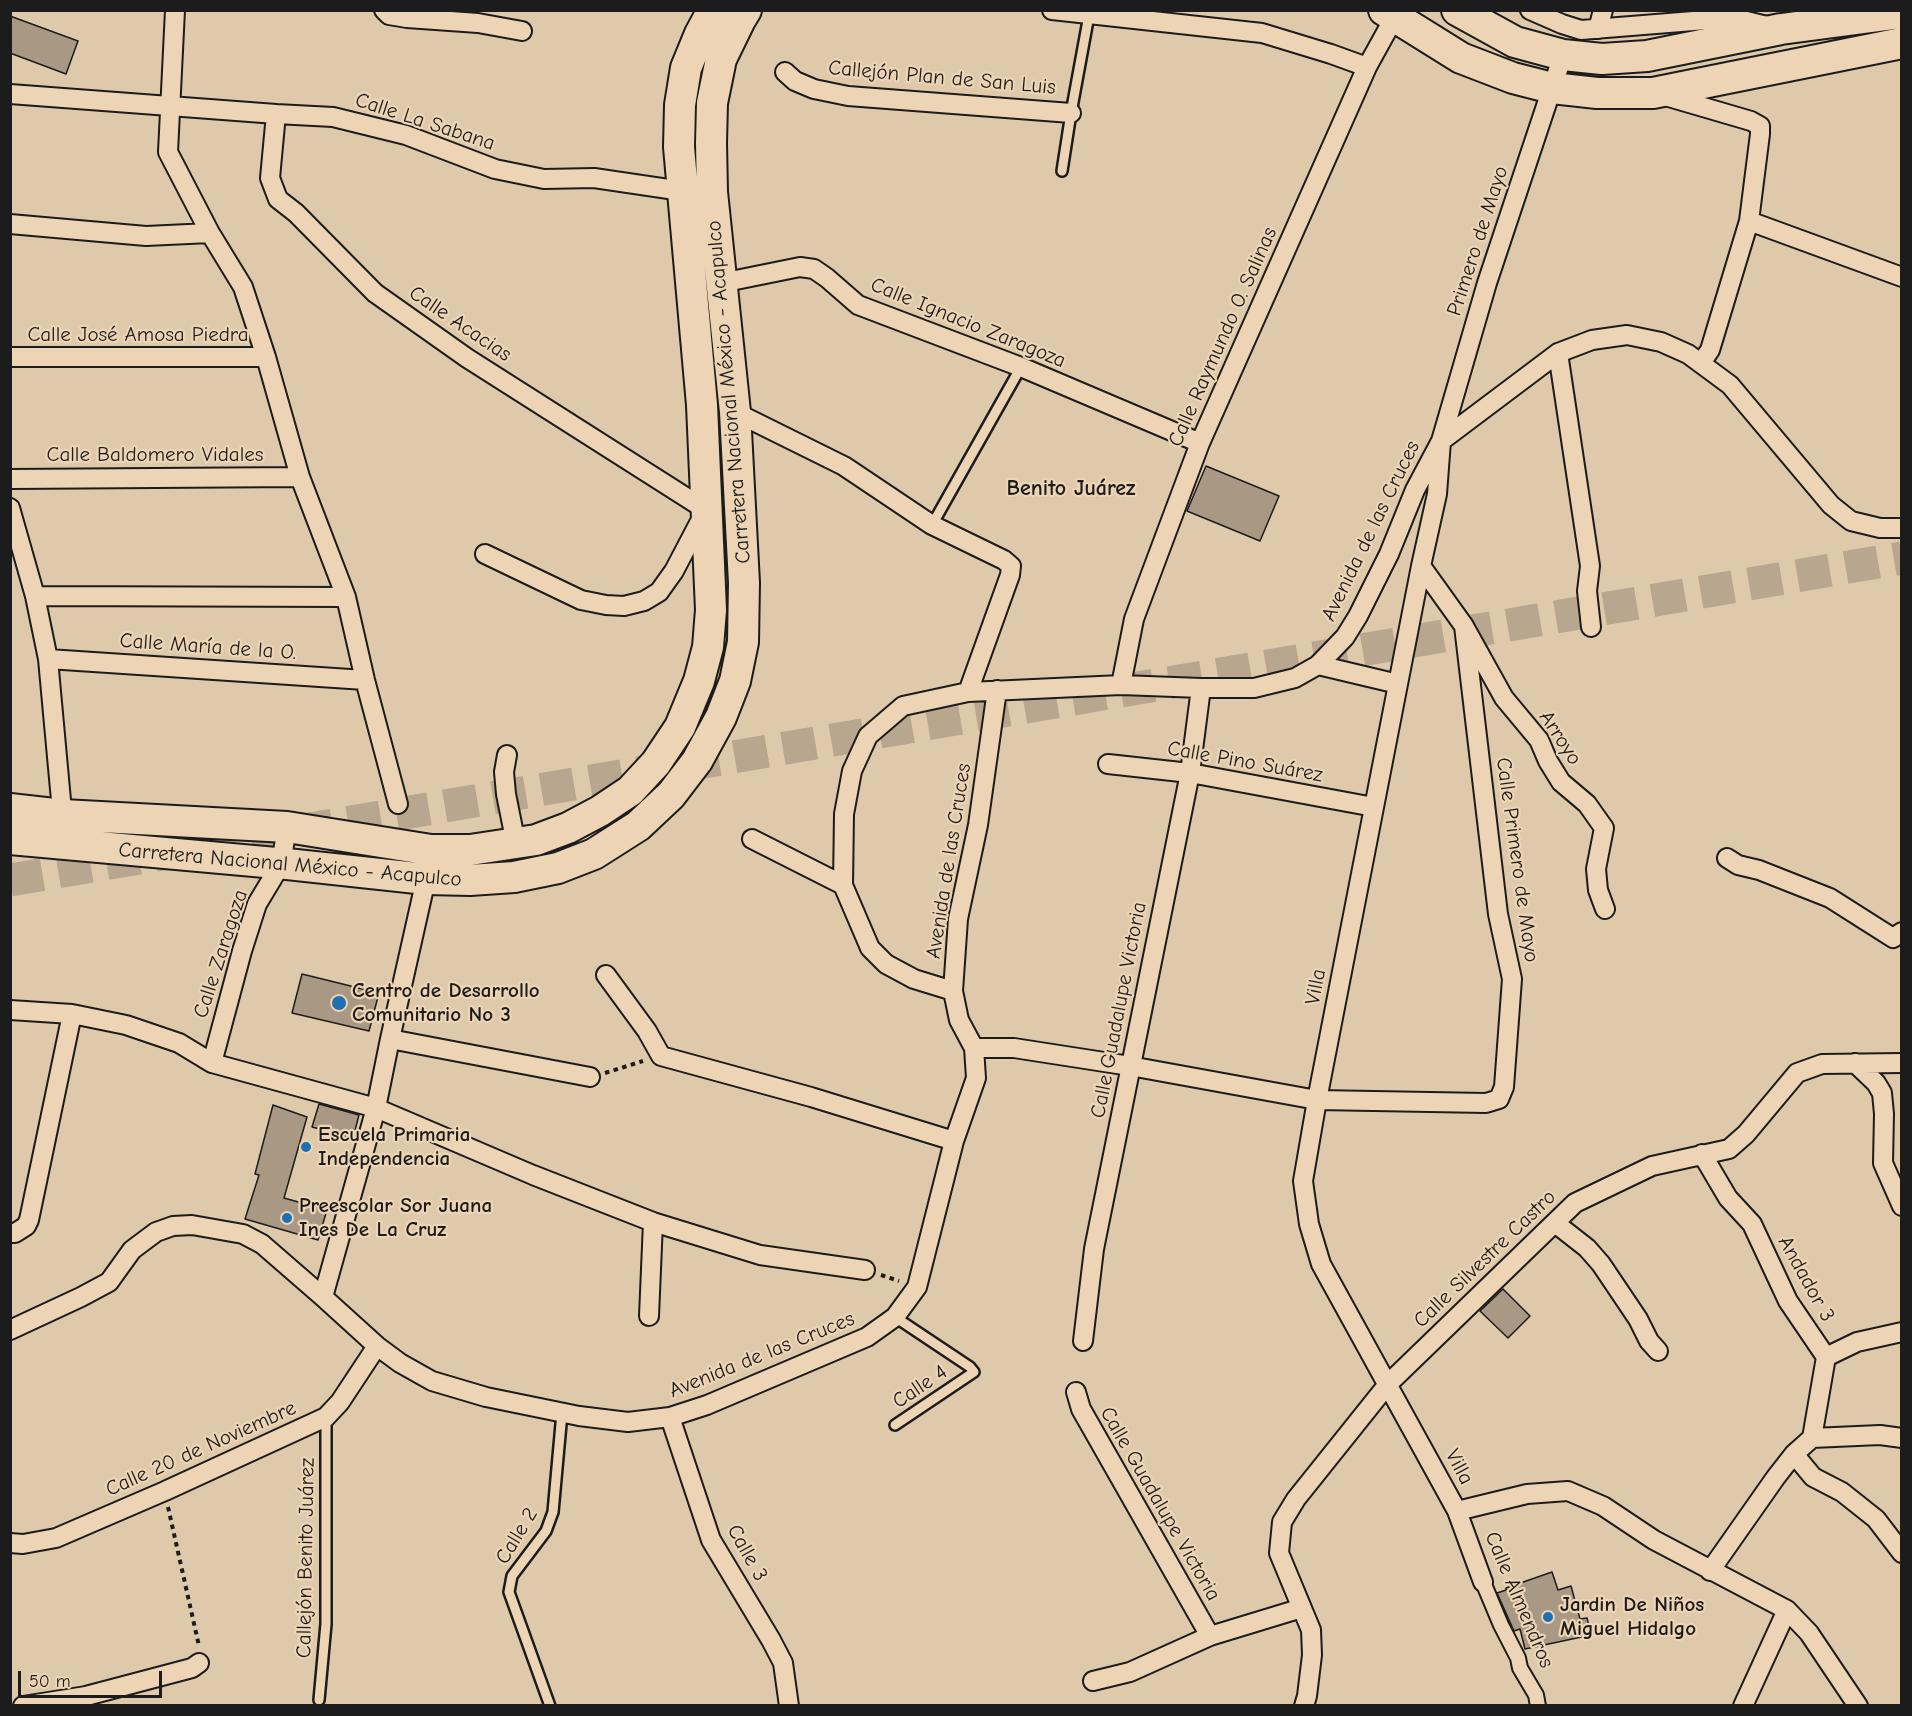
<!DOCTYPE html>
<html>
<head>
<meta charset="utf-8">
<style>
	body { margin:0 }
	#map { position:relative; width:1912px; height:1716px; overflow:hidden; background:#dfc9ab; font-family:"Comic Neue",sans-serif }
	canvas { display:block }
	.frame { position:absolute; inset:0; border:12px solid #1c1c1c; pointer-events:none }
	.scale { position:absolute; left:18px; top:1671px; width:144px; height:27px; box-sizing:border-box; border:3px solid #1c1c1c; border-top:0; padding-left:8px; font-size:18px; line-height:21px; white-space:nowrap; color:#1c1c1c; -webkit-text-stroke:4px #ecd4b4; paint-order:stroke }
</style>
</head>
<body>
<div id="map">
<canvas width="1912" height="1716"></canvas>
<div class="frame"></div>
<div class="scale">50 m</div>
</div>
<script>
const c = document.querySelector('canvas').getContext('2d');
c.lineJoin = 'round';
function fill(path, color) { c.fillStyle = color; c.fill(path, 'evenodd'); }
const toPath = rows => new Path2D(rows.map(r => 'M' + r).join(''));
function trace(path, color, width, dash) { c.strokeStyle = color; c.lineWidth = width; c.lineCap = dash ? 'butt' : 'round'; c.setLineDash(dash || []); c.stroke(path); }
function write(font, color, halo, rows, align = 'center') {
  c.font = font + ' "Comic Neue",sans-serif'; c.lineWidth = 4.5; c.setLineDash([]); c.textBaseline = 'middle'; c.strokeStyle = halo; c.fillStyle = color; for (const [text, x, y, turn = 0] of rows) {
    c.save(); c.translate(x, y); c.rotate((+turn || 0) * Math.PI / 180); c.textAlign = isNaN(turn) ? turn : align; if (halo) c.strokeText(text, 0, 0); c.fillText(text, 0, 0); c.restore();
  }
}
const building = toPath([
	[10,16,78,41,66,74,10,53,10,16],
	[1206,466,1279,496,1260,541,1187,511,1206,466],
	[302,974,379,993,369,1031,292,1013,302,974],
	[319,1104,359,1115,353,1138,312,1127,319,1104],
	[273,1105,307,1117,284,1198,327,1210,318,1240,245,1219,259,1175,255,1174,273,1105],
	[1503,1289,1530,1316,1508,1338,1480,1311,1503,1289],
	[1552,1572,1558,1590,1571,1586,1580,1619,1587,1618,1591,1635,1525,1649,1520,1629,1514,1631,1497,1593,1506,1590,1506,1588,1552,1572]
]);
const motorwayTunnel = toPath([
	[10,880,1902,558]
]);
const path = toPath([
	[605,1073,643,1061],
	[881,1275,899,1281],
	[168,1507,199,1646]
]);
const service = toPath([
	[1062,171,1071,113,1089,15],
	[932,525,1021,367],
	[895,1317,970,1367,974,1372,895,1425],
	[319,1700,326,1624,326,1417],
	[550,1706,509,1592,512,1576,546,1531,553,1512,562,1413]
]);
const pedestrian = toPath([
	[1483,1582,1501,1625,1518,1658,1520,1668,1536,1695,1538,1706]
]);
const minor = toPath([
	[175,10,168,152,210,233,243,287,266,357,300,477,346,597,365,680,398,804],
	[384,10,389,15,407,18,478,23,522,31],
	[1052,10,1262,33,1331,54,1367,67],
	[1530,10,1562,24,1581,30,1706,20,1738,19,1767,26],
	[1598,29,1603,10],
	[785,72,795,81,814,89,848,96,1071,113],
	[10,94,276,114,333,117,406,135,495,169,544,179,594,178,682,191],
	[1662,95,1751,121,1760,126,1760,134,1749,221,1710,350,1701,363],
	[276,114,270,178,278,199,296,213,375,293,467,358,706,510,674,571,659,592,644,601,624,606,606,605,581,600,485,554],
	[1749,221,1902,277],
	[10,224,146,236,210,233],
	[721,283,800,267,814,269,827,278,858,305,1021,367,1200,443],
	[1558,353,1590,566,1587,591,1591,627],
	[10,357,266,357],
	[735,412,844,466,932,525,1004,560,1011,566,1010,575,968,692],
	[10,479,300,477],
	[10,508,35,596,48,659,63,822],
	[1421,566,1464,626,1504,698,1539,740,1548,761,1561,782,1587,804,1604,828,1596,869,1598,890,1605,909],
	[35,596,346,597],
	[48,659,365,680],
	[1318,665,1398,684],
	[1121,685,1134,619,1200,443,1367,67,1394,18],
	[507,755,504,772,506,794,516,844],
	[1108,764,1190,773,1374,807],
	[752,839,843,885],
	[1727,858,1738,865,1759,870,1830,898,1893,938,1902,932],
	[606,975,647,1031,661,1056,811,1097,954,1141],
	[953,991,914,979,886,964,870,948,843,885,844,814,852,771,868,736,903,706,968,692,1121,685,1201,688,1254,688,1295,678,1318,665,1345,637,1358,616,1389,554,1415,490,1441,441,1558,353,1592,340,1627,335,1661,342,1688,354,1730,385,1831,505,1851,521,1880,528,1902,528],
	[10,1010,72,1014,126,1025,179,1043,212,1063,376,1108,533,1175,653,1222,760,1255,865,1270],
	[390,1039,590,1077],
	[974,1048,1014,1048,1130,1066,1317,1100,1486,1103,1499,1099,1504,1087,1512,979,1498,914,1464,626],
	[212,1063,242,951,257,904,281,864,287,827],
	[1855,1063,1876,1083,1882,1093,1884,1114,1883,1163,1902,1206],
	[1702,1154,1728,1198,1752,1224,1788,1301,1826,1357,1812,1438],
	[1555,1223,1587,1248,1601,1264,1638,1319,1649,1341,1658,1351],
	[10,1233,15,1233,26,1226,29,1220,72,1014],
	[323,1297,376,1108,390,1039,428,870],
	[649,1316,653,1222],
	[10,1330,81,1297,109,1282,132,1250,156,1232,173,1226,192,1225,243,1234,262,1244,323,1297,377,1346,400,1363,432,1381,486,1397,579,1416,628,1422,670,1417,707,1405,867,1337,895,1317,917,1287,954,1141,976,1078,974,1048,959,1020,953,991,958,919,978,825,997,690],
	[1083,1341,1094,1249,1190,773,1201,688],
	[1826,1357,1857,1342,1902,1332],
	[1076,1392,1081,1409,1210,1636],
	[670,1417,711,1540,771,1640,783,1663,789,1706],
	[1794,1454,1813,1477,1842,1492,1876,1519,1902,1553],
	[1457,1511,1527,1494,1568,1491,1603,1506,1654,1540,1787,1610,1809,1633,1858,1706],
	[10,1543,23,1544,56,1538,165,1491,326,1417,340,1402,377,1346],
	[1710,1571,1776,1477,1794,1454,1812,1438,1880,1435,1902,1438],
	[1483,1582,1457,1511,1321,1264,1309,1224,1303,1181,1317,1100,1421,566,1437,494,1441,441,1487,283,1563,55],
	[1093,1681,1130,1672,1210,1636,1302,1608],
	[23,1706,86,1696,192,1668,199,1663],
	[1304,1706,1307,1696,1312,1655,1311,1630,1279,1553,1282,1522,1296,1499,1388,1384,1575,1203,1652,1166,1729,1149,1746,1134,1797,1073,1822,1064,1902,1063],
	[1743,1706,1787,1610]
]);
const primary = toPath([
	[1384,10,1461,58,1513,78,1552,88,1597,93,1653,93,1902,43],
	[1457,10,1515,42,1563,55,1602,59,1647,56,1781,29,1902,13],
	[10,809,63,815,287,827,431,850,470,850,536,840,568,828,600,811,630,791,656,763,680,727,699,681,708,647,711,610,702,405,679,147,680,105,686,68,700,34,713,10],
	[10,839,287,864,426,879,470,880,514,877,558,868,594,854,638,826,671,795,697,761,721,717,735,681,743,642,744,583,735,412,712,192,711,143,712,103,721,59,740,20,746,10]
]);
const markers = [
	[339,1003,8,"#1f6fb2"],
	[306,1147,6,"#1f6fb2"],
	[287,1218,6,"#1f6fb2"],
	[1548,1617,6,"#1f6fb2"]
];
const streetNames = [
	["Callejón Plan de San Luis",942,78,5],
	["Calle La Sabana",425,122,18],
	["Primero de Mayo",1478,241,-72],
	["Calle Ignacio Zaragoza",968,323,22],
	["Calle Acacias",460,324,34],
	["Calle José Amosa Piedra",138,335],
	["Calle Raymundo O. Salinas",1223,337,-66],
	["Carretera Nacional México - Acapulco",729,392,-95],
	["Calle Baldomero Vidales",155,455],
	["Avenida de las Cruces",1371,531,-64],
	["Calle María de la O.",208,647,4],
	["Arroyo",1560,738,57],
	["Calle Pino Suárez",1245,762,10],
	["Calle Primero de Mayo",1517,860,82],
	["Avenida de las Cruces",949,861,-81],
	["Carretera Nacional México - Acapulco",290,865,5],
	["Calle Zaragoza",221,954,-72],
	["Villa",1316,987,-79],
	["Calle Guadalupe Victoria",1119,1010,-79],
	["Calle Silvestre Castro",1485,1259,-44],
	["Andador 3",1806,1279,61],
	["Avenida de las Cruces",762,1355,-22],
	["Calle 4",920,1387,-34],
	["Calle 20 de Noviembre",201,1449,-24],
	["Villa",1459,1467,62],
	["Calle Guadalupe Victoria",1160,1504,60],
	["Calle 2",517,1536,-59],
	["Calle 3",747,1553,61],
	["Callejón Benito Juárez",306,1558,-89],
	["Calle Almendros",1519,1600,67]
];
const poiNames = [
	["Centro de Desarrollo",352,991],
	["Comunitario No 3",352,1015],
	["Escuela Primaria",318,1135],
	["Independencia",318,1159],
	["Preescolar Sor Juana",299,1206],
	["Ines De La Cruz",299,1230],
	["Jardin De Niños",1560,1605],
	["Miguel Hidalgo",1560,1629]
];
const neighbourhoodNames = [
	["Benito Juárez",1071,489]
];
fill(building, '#a99883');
trace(building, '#1c1c1c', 1.5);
trace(motorwayTunnel, '#b8a68e', 33, [33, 16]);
trace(service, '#1c1c1c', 14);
trace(pedestrian, '#1c1c1c', 18);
trace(minor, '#1c1c1c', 22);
trace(primary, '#1c1c1c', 34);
trace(path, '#1c1c1c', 4, [4.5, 4.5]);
trace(service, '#ecd4b4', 9);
trace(pedestrian, '#ecd4b4', 14);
trace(minor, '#ecd4b4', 18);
trace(primary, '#ecd4b4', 30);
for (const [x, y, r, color] of markers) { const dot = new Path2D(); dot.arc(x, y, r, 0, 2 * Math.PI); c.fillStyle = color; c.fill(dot); trace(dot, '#ecd4b4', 2); }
write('21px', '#1c1c1c', '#ecd4b4', streetNames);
write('bold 21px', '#1c1c1c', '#ecd4b4', poiNames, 'left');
write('bold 22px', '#1c1c1c', '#ecd4b4', neighbourhoodNames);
</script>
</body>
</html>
